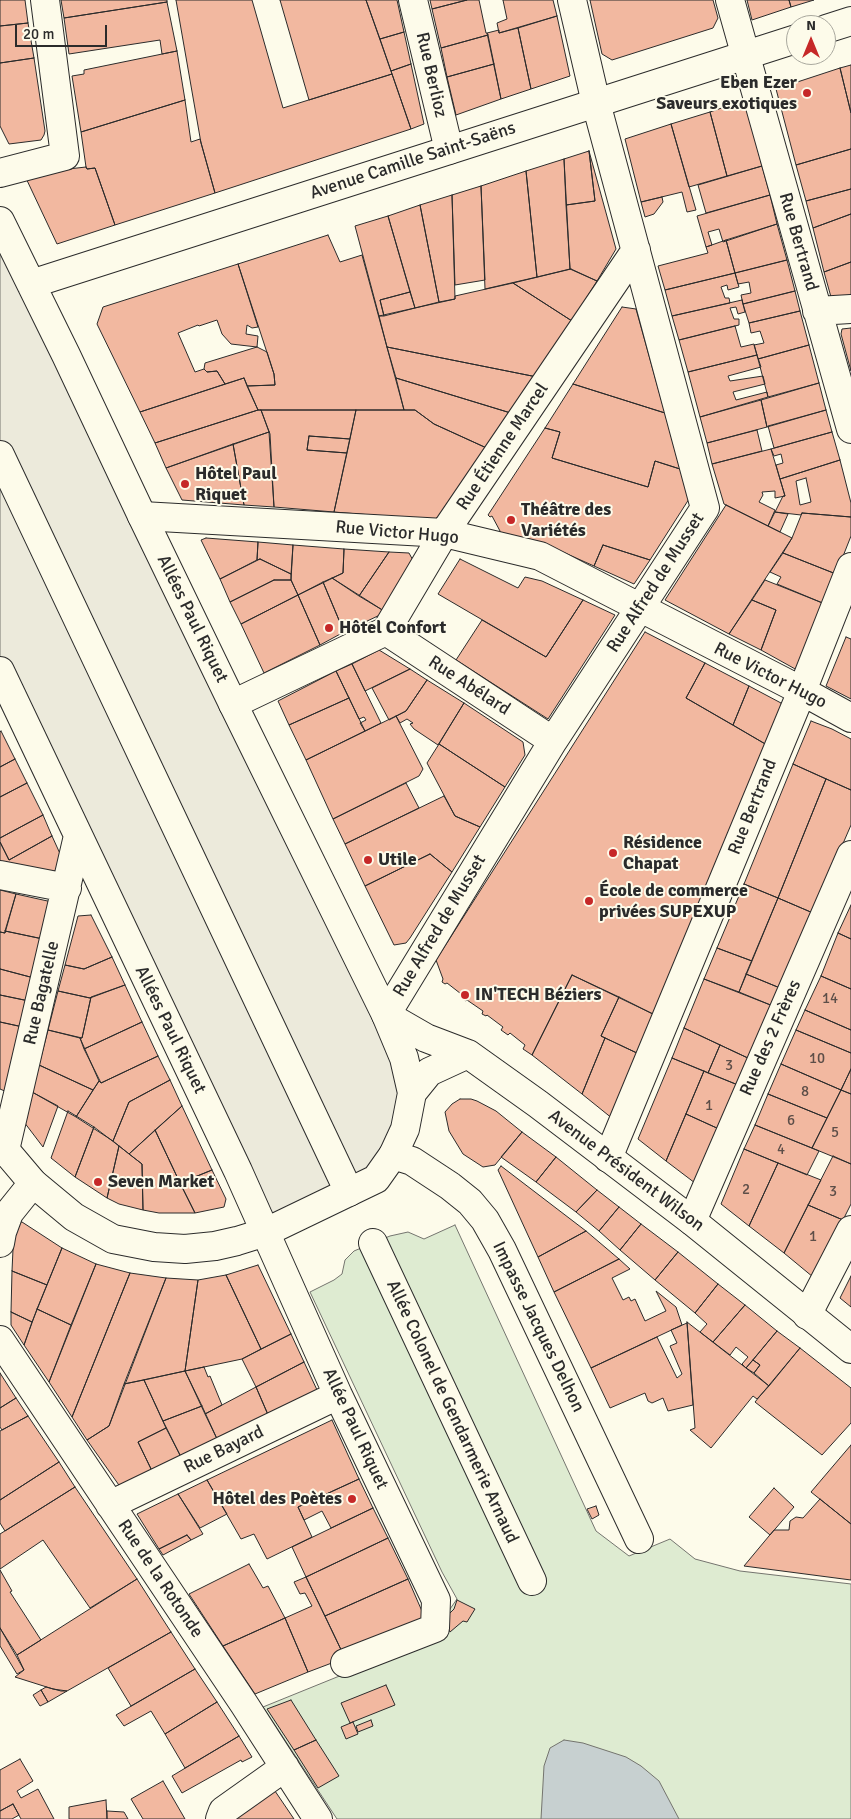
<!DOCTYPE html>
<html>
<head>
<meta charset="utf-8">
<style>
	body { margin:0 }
	#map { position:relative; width:851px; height:1819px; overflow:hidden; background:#fdfbea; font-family:Signika,sans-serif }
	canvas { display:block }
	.north { position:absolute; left:786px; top:15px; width:50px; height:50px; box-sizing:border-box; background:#fdfbea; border:1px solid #a9a89e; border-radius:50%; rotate:0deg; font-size:14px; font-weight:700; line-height:20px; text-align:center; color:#2b2b2b }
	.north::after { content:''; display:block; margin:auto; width:18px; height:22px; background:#c62828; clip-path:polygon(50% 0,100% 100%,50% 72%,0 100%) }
	.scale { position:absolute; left:15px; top:25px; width:92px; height:22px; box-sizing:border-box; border:2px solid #2b2b2b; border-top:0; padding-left:6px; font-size:15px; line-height:18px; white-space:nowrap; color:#2b2b2b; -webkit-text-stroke:4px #fdfbea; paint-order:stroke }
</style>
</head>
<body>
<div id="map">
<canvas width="851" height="1819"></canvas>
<div class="north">N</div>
<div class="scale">20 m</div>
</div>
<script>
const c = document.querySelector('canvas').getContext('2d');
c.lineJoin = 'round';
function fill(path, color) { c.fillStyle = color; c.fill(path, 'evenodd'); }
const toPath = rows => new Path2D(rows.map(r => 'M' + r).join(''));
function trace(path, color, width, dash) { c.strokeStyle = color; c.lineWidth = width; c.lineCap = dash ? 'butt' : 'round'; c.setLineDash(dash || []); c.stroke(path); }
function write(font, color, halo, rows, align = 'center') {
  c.font = font + ' Signika,sans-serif'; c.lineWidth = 4; c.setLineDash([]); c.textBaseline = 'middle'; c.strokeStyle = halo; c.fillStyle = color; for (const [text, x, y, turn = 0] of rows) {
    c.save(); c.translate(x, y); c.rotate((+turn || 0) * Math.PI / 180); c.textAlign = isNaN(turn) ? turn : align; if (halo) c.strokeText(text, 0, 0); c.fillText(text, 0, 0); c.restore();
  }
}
const green = toPath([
	[455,1225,596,1531,629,1556,670,1539,695,1559,740,1571,851,1584,851,1819,337,1819,263,1707,448,1632,443,1619,457,1599,442,1572,310,1292,334,1280,342,1274,345,1260,354,1251,373,1243,390,1236,408,1232,424,1239,455,1225]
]);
const parking = toPath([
	[0,221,404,1058,393,1155,296,1217,268,1214,0,671,0,221]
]);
const water = toPath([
	[564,1740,583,1743,626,1757,641,1766,659,1781,679,1819,541,1819,544,1766,550,1748,564,1740]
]);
const building = toPath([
	[0,0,25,0,28,23,0,26,0,0],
	[61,0,167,0,167,2,64,18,61,0],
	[176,0,252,0,283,108,392,74,411,129,215,193,201,143,176,0],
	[280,0,366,0,392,74,309,100,280,0],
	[366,0,397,0,404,32,380,39,366,0],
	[430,0,467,0,432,9,430,0],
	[467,0,479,0,486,33,487,33,488,35,441,48,432,9,467,0],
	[503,0,553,0,557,16,499,33,497,23,507,19,503,0],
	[590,0,713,0,718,18,713,28,612,60,602,54,590,0],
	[747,0,789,0,791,7,752,20,747,0],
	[789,0,814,0,791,7,789,0],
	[167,2,177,51,162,54,160,40,69,54,64,18,167,2],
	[557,16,570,76,531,89,518,28,557,16],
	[28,23,34,58,0,63,0,26,28,23],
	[518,28,531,89,501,99,487,33,499,30,499,33,518,28],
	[404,32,411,64,391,71,380,39,404,32],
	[488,35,494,64,447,77,441,48,488,35],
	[177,51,185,100,81,132,72,76,84,74,84,70,177,51],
	[34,58,45,131,44,135,41,140,9,144,0,126,0,63,34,58],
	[411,64,424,124,411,129,391,71,411,64],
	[494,64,501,99,456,115,447,77,494,64],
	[851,65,851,113,840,68,851,65],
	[840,68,851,113,851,149,796,165,776,89,840,68],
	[185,100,191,142,200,139,215,193,115,225,95,168,87,169,86,167,81,132,185,100],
	[745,100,762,166,727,176,710,112,745,100],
	[710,112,727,176,689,187,671,124,710,112],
	[671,124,696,210,687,212,682,192,641,202,625,139,671,124],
	[851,149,851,189,806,201,796,165,851,149],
	[589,151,595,201,566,205,564,159,589,151],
	[589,151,616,249,597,281,570,269,566,205,595,201,589,151],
	[564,159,570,269,537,277,526,171,564,159],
	[762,166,770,195,706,213,698,185,762,166],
	[86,167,87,169,95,168,115,225,57,244,24,174,86,167],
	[526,171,537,277,485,289,481,186,526,171],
	[481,186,485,280,455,285,452,195,481,186],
	[851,189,851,214,813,228,806,201,851,189],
	[452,195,455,299,439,302,420,205,452,195],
	[770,195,777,224,723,242,719,229,708,232,712,245,706,247,697,216,770,195],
	[662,197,663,202,654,214,645,217,641,202,662,197],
	[420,205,439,302,415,308,388,216,420,205],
	[851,214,851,262,824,272,813,228,851,214],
	[388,216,410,292,380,300,384,316,379,316,355,226,388,216],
	[777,224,787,260,735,273,726,240,777,224],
	[328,235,340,262,362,255,404,410,258,410,247,386,275,385,274,374,238,264,328,235],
	[726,240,735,273,665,290,658,266,708,253,706,247,726,240],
	[787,260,795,291,743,304,741,295,751,293,749,282,738,284,735,273,787,260],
	[851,262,851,296,831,297,824,272,851,262],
	[238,264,258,327,252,328,247,325,246,334,258,336,257,347,231,344,222,334,217,320,199,326,198,325,178,333,195,372,204,369,207,372,217,371,225,384,140,412,97,324,103,307,238,264],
	[571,269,597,281,572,321,513,283,571,269],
	[735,273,739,287,728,290,727,285,721,287,725,298,729,298,730,303,672,316,665,290,735,273],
	[513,283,572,321,537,377,387,347,379,316,455,299,455,296,513,283],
	[795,291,800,311,749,323,743,304,795,291],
	[410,292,415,308,384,316,380,300,410,292],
	[742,300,745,312,738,314,736,307,730,308,734,319,739,319,739,325,679,340,672,316,742,300],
	[622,307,636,309,665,413,573,384,622,307],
	[800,311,809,345,758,359,754,345,764,343,760,331,751,333,749,323,800,311],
	[735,326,741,347,754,344,757,355,688,372,679,340,735,326],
	[851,328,851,371,841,334,842,329,851,328],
	[809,345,819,383,768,397,758,359,809,345],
	[257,347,267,352,274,374,275,385,247,386,244,378,225,384,217,371,207,372,204,369,205,363,257,347],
	[387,347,537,377,514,414,396,378,387,347],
	[757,355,761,367,728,376,730,381,763,376,765,384,733,392,736,400,767,392,768,397,700,417,688,372,757,355],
	[244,378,258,410,155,443,140,412,244,378],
	[396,378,514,414,491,450,434,424,415,410,404,410,396,378],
	[819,383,826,410,767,427,761,400,819,383],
	[573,384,665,413,680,469,655,461,648,487,552,458,560,432,545,428,573,384],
	[761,400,767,427,707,443,700,417,761,400],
	[258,410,261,410,269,432,166,468,155,443,258,410],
	[261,410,356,410,350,439,309,436,307,450,347,453,334,512,274,507,270,434,261,410],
	[356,410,415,410,434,424,491,450,446,521,334,512,356,410],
	[826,410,832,432,774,448,768,426,826,410],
	[545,428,560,432,552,458,648,487,655,461,680,469,689,499,650,560,603,545,594,566,547,545,500,534,500,531,492,516,490,517,488,515,545,428],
	[757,430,762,451,712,464,707,443,757,430],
	[269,432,274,507,244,505,233,444,269,432],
	[832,432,840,460,780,479,776,465,783,463,781,454,774,456,771,449,832,432],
	[309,436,350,439,347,453,307,450,309,436],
	[233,444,244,505,182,500,166,468,233,444],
	[771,449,785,496,775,498,775,491,762,492,763,495,759,502,775,510,768,526,724,504,712,464,771,449],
	[840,460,851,503,851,517,802,513,801,515,775,512,783,496,785,496,780,479,840,460],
	[806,478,811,502,800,505,796,481,806,478],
	[726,505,792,538,729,634,665,600,726,505],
	[775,512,788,514,780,532,768,526,775,512],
	[802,513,851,517,851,536,836,574,783,553,792,538,802,513],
	[206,538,258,542,257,560,220,579,201,540,206,538],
	[258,542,293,545,291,574,260,559,257,560,258,542],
	[293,545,344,549,343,573,298,595,291,580,293,545],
	[603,545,650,560,634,584,594,566,603,545],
	[344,549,389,552,359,596,332,578,343,573,344,549],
	[389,552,409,553,415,564,384,611,359,596,389,552],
	[783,553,836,574,825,604,777,584,781,577,770,572,783,553],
	[260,559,291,574,291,580,274,580,230,602,220,579,260,559],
	[460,559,518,588,525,577,542,581,583,600,546,657,438,594,460,559],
	[332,578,384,611,382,614,344,632,323,582,332,578],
	[274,580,291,580,298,595,241,624,230,602,274,580],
	[765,580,825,604,797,670,761,650,776,610,752,600,765,580],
	[323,582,344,632,320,645,298,595,323,582],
	[298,595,320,645,264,673,241,624,298,595],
	[583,600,615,615,548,719,456,660,482,620,546,657,583,600],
	[752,600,776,610,761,650,729,634,752,600],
	[645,632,705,663,686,698,767,745,655,1015,572,975,532,1055,523,1049,525,1045,510,1033,508,1035,501,1030,503,1027,487,1015,486,1016,482,1014,483,1011,467,1000,466,1001,463,999,465,997,447,983,445,984,442,982,443,979,436,960,645,632],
	[846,637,851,639,851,699,826,686,846,637],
	[379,650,410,669,365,691,352,664,379,650],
	[705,663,749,686,733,725,686,698,705,663],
	[352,664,381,723,365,731,360,723,366,720,364,717,359,719,336,671,352,664],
	[410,669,427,680,406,711,389,720,372,688,410,669],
	[336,671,349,698,289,725,278,701,336,671],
	[427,680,464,703,438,745,414,729,410,724,413,723,407,719,400,723,396,716,406,711,427,680],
	[749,686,781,703,783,707,767,745,733,725,749,686],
	[349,698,365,731,306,760,289,725,349,698],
	[464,703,523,742,525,755,505,787,439,744,464,703],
	[396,716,423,769,419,776,333,819,306,760,396,716],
	[811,721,832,729,851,739,851,790,793,764,811,721],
	[1,731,15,759,0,767,0,732,1,731],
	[439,744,505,787,480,827,455,816,427,763,439,744],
	[15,759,27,783,0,797,0,767,15,759],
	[793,764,826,779,778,898,744,884,793,764],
	[826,779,851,790,851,825,813,913,778,898,826,779],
	[27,783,43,815,0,838,0,797,27,783],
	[406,783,419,808,345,844,333,819,406,783],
	[444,796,455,816,480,827,452,872,430,854,365,886,345,844,444,796],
	[43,815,52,836,9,860,0,842,0,838,43,815],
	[52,836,62,858,57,881,0,867,0,842,9,860,52,836],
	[430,854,452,872,410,938,406,943,394,945,365,886,430,854],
	[744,884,778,898,752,961,717,948,744,884],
	[0,890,16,894,5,933,0,932,0,890],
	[16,894,52,902,43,939,5,931,16,894],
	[778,898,813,913,780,988,746,974,778,898],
	[851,905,851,939,838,933,851,905],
	[91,915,112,957,84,969,65,965,78,916,91,915],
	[5,931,43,939,34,978,0,969,0,932,5,933,5,931],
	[838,933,851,939,851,989,821,976,838,933],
	[717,948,752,961,739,992,704,979,717,948],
	[112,957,125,985,90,998,58,991,65,965,84,969,112,957],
	[0,969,34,978,29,1001,0,995,0,969],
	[746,974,780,988,773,1006,739,992,746,974],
	[572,975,619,997,601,1036,605,1038,582,1094,532,1055,572,975],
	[821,976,851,989,851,1030,805,1010,821,976],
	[704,979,773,1006,750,1059,684,1028,704,979],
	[125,985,142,1022,84,1049,80,1038,82,1038,91,997,125,985],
	[58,991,90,998,91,997,82,1038,48,1030,58,991],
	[0,995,29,1001,23,1027,0,1022,0,995],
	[619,997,655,1015,639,1054,601,1036,619,997],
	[805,1010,851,1030,851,1053,796,1030,805,1010],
	[0,1022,23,1027,7,1092,0,1089,0,1022],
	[142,1022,158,1056,101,1083,84,1049,142,1022],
	[684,1028,720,1045,708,1073,672,1058,684,1028],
	[48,1030,80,1038,99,1081,93,1090,39,1065,48,1030],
	[796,1030,851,1053,851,1069,841,1090,781,1064,796,1030],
	[605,1038,639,1054,613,1119,582,1094,605,1038],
	[720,1045,750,1059,738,1085,708,1073,720,1045],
	[158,1056,170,1080,129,1102,113,1141,76,1117,99,1081,101,1083,158,1056],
	[672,1058,704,1071,666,1161,638,1139,672,1058],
	[781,1064,841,1090,827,1118,768,1094,781,1064],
	[39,1065,93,1090,76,1117,32,1092,39,1065],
	[851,1069,851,1094,841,1090,851,1069],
	[704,1071,738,1085,719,1129,686,1114,704,1071],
	[170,1080,182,1106,129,1154,113,1141,129,1102,170,1080],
	[841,1090,851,1094,851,1164,812,1148,841,1090],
	[32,1092,58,1106,43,1147,24,1122,32,1092],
	[768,1094,827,1118,812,1148,755,1125,768,1094],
	[460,1099,471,1099,477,1101,496,1111,522,1132,495,1165,483,1167,463,1154,449,1131,445,1112,452,1104,460,1099],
	[182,1106,212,1170,180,1183,155,1130,182,1106],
	[68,1111,94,1127,75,1177,51,1158,68,1111],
	[686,1114,719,1129,695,1183,666,1161,686,1114],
	[755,1125,819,1151,807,1175,744,1149,755,1125],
	[94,1127,119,1146,107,1198,75,1177,94,1127],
	[155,1130,180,1183,195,1213,159,1213,143,1210,142,1164,129,1154,155,1130],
	[522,1132,556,1157,536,1182,501,1157,522,1132],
	[119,1146,142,1164,143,1210,119,1204,107,1198,119,1146],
	[744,1149,778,1163,749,1226,721,1204,744,1149],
	[833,1156,851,1164,851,1204,843,1220,808,1205,833,1156],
	[556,1157,597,1190,576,1212,536,1182,556,1157],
	[778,1163,821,1180,784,1253,749,1226,778,1163],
	[501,1166,586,1231,538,1257,498,1170,501,1166],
	[212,1170,226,1199,224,1207,195,1213,180,1183,212,1170],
	[597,1190,619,1207,599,1231,576,1212,597,1190],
	[808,1205,843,1220,813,1277,784,1253,808,1205],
	[619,1207,641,1224,620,1250,599,1231,619,1207],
	[18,1222,22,1222,62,1248,47,1285,12,1271,14,1227,18,1222],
	[641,1224,678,1252,655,1280,620,1250,641,1224],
	[586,1231,619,1259,554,1292,538,1257,586,1231],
	[62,1248,96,1264,71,1325,37,1309,62,1248],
	[678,1252,718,1284,695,1313,655,1280,678,1252],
	[619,1259,630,1269,612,1278,623,1300,629,1297,631,1301,635,1299,645,1321,666,1311,656,1291,676,1307,682,1325,591,1368,554,1292,619,1259],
	[96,1264,130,1273,72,1417,49,1382,96,1264],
	[258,1265,291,1334,261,1349,226,1275,258,1265],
	[12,1271,47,1285,32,1322,11,1312,12,1271],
	[130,1273,166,1278,109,1426,87,1440,72,1417,130,1273],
	[226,1275,261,1349,242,1359,185,1371,198,1280,226,1275],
	[851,1276,851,1307,840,1298,851,1276],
	[166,1278,198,1280,185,1371,124,1384,166,1278],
	[718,1284,745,1305,713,1342,700,1332,707,1324,695,1313,718,1284],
	[745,1305,777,1331,746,1368,742,1364,748,1357,736,1347,730,1355,713,1342,745,1305],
	[37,1309,71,1325,49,1382,24,1345,37,1309],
	[11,1312,32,1322,24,1345,11,1325,11,1312],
	[687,1322,769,1386,757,1399,753,1396,711,1448,690,1430,695,1428,687,1322],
	[687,1323,693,1405,668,1411,663,1398,652,1403,648,1401,645,1393,610,1408,591,1368,657,1337,677,1378,682,1374,670,1346,677,1343,671,1330,687,1323],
	[777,1331,800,1348,769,1386,754,1373,760,1365,753,1360,777,1331],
	[291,1334,304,1362,256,1387,242,1359,291,1334],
	[800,1348,851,1388,851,1423,822,1455,755,1402,800,1348],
	[753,1360,760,1365,754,1373,746,1368,753,1360],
	[304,1362,318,1392,269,1417,256,1387,304,1362],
	[204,1367,208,1377,210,1376,222,1405,205,1414,185,1371,204,1367],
	[185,1371,202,1406,163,1421,144,1380,185,1371],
	[0,1373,16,1398,0,1408,0,1373],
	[144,1380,166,1428,138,1442,153,1473,121,1488,87,1440,109,1426,124,1384,144,1380],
	[256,1387,269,1417,218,1441,205,1414,256,1387],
	[16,1398,28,1416,2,1430,0,1427,0,1408,16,1398],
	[202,1406,218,1441,182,1459,163,1421,202,1406],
	[28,1416,59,1462,0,1500,0,1431,28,1416],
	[332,1420,359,1479,298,1507,312,1537,267,1559,254,1534,241,1539,207,1480,332,1420],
	[166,1428,182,1459,153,1473,138,1442,166,1428],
	[851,1445,851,1524,811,1492,851,1445],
	[59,1462,75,1487,5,1531,0,1523,0,1500,59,1462],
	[359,1479,373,1508,331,1528,322,1511,304,1520,298,1507,359,1479],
	[207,1480,227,1514,200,1528,178,1494,207,1480],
	[75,1487,137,1579,90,1608,43,1540,0,1569,0,1534,75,1487],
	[774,1488,794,1507,770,1535,749,1517,774,1488],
	[178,1494,203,1534,191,1540,187,1535,159,1549,137,1514,178,1494],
	[820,1499,851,1524,851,1580,744,1566,774,1530,789,1530,790,1521,796,1517,803,1518,820,1499],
	[596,1506,599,1515,592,1519,587,1509,596,1506],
	[373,1508,388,1538,306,1577,292,1547,373,1508],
	[187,1535,191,1540,163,1555,159,1549,187,1535],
	[388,1538,408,1579,325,1616,306,1577,388,1538],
	[249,1564,263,1588,268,1586,285,1618,223,1646,189,1594,249,1564],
	[0,1570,12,1591,10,1592,41,1640,17,1655,0,1628,0,1570],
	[306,1577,345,1658,308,1672,285,1618,312,1606,305,1593,300,1594,294,1582,306,1577],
	[137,1579,171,1632,67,1691,53,1689,15,1677,24,1670,17,1655,137,1579],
	[408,1579,428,1625,345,1658,325,1616,408,1579],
	[457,1600,475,1609,467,1622,463,1621,450,1632,444,1619,454,1609,457,1600],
	[285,1618,308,1672,255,1694,223,1646,285,1618],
	[0,1628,24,1670,17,1674,0,1646,0,1628],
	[171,1632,195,1669,131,1706,108,1668,171,1632],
	[195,1669,217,1702,165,1734,151,1711,124,1726,116,1715,195,1669],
	[386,1685,395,1705,350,1723,341,1703,386,1685],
	[46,1687,61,1691,67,1691,48,1702,41,1690,46,1687],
	[41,1690,48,1702,40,1706,33,1695,41,1690],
	[291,1700,316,1740,294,1750,267,1709,291,1700],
	[217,1702,239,1736,185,1768,165,1734,217,1702],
	[371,1720,373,1726,358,1732,356,1726,371,1720],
	[353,1722,358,1734,346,1739,341,1727,353,1722],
	[239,1736,252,1757,242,1762,241,1760,182,1793,172,1776,239,1736],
	[316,1740,339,1776,318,1788,294,1750,316,1740],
	[20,1759,33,1781,17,1791,21,1798,38,1789,54,1819,21,1819,13,1804,0,1811,0,1770,20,1759],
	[163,1781,185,1819,143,1819,131,1799,163,1781],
	[275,1791,294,1819,230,1819,275,1791],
	[106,1800,107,1819,69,1819,69,1807,106,1800],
	[13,1804,19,1815,12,1819,0,1819,0,1811,13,1804],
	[107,1811,124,1812,128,1819,107,1819,107,1811]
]);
const street = toPath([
	[413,0,449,150],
	[730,0,851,429],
	[0,173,65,156,45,0],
	[817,311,851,309],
	[0,455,349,1192],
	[142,516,444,533,540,556,802,691,851,718],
	[386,631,553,741],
	[0,671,238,1171,338,1395,436,1600,435,1628,345,1663],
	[233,704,386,631,444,533,636,250],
	[0,875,67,888],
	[386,1015,553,741,705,508,596,103,572,0],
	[5,1150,78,836],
	[393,1155,412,1161,450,1186,470,1202,485,1220,502,1250,639,1539],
	[608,1158,802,691,851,567],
	[692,1221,851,855],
	[0,1243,2,1232,9,1213,33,1183],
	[373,1243,532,1581],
	[807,1315,851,1230],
	[0,1340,244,1704,318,1819],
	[110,1505,338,1395],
	[220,1819,223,1811,285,1767]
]);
const secondary = toPath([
	[826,29,851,21],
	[0,221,66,355,142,516,233,704,386,1015,404,1058,412,1093,405,1129,393,1155,376,1179,266,1232,237,1241,215,1246,185,1249,154,1247,113,1239,74,1217,33,1183,0,1144],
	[31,284,796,39],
	[386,1015,426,1038,468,1054,538,1104,692,1221,851,1349],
	[412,1093,429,1072,468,1054]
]);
const markers = [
	[807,93,5,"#c62828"],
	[185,484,5,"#c62828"],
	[511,520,5,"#c62828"],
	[329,628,5,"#c62828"],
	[613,853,5,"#c62828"],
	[368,860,5,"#c62828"],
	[589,901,5,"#c62828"],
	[465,995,5,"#c62828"],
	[98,1182,5,"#c62828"],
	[352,1499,5,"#c62828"]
];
const numberNames = [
	["14",830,999],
	["10",817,1059],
	["3",729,1066],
	["8",805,1092],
	["1",709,1106],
	["6",791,1121],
	["5",835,1133],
	["4",781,1150],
	["2",746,1190],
	["3",833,1192],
	["1",813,1237]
];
const streetNames = [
	["Rue Berlioz",431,75,77],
	["Avenue Camille Saint-Saëns",413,161,-18],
	["Rue Bertrand",798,242,74],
	["Rue Étienne Marcel",503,447,-56],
	["Rue Victor Hugo",397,533,5],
	["Rue Alfred de Musset",656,583,-57],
	["Allées Paul Riquet",192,619,64],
	["Rue Victor Hugo",770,676,27],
	["Rue Abélard",469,686,33],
	["Rue Bertrand",753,807,-68],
	["Rue Alfred de Musset",440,926,-59],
	["Rue Bagatelle",42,993,-77],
	["Allées Paul Riquet",170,1030,64],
	["Rue des 2 Frères",771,1038,-66],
	["Avenue Président Wilson",626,1171,37],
	["Impasse Jacques Delhon",538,1327,64],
	["Allée Colonel de Gendarmerie Arnaud",452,1412,65],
	["Allée Paul Riquet",355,1429,65],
	["Rue Bayard",224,1450,-26],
	["Rue de la Rotonde",160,1579,56]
];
const poiNames = [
	["Eben Ezer",797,83,"right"],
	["Saveurs exotiques",797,104,"right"],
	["Hôtel Paul",195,474],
	["Riquet",195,495],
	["Théâtre des",521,510],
	["Variétés",521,531],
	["Hôtel Confort",339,628],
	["Résidence",623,843],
	["Chapat",623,864],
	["Utile",378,860],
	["École de commerce",599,891],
	["privées SUPEXUP",599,912],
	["IN'TECH Béziers",475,995],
	["Seven Market",108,1182],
	["Hôtel des Poètes",342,1499,"right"]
];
fill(green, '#deebd1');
trace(green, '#74746e', 1);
fill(parking, '#eceadb');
trace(parking, '#74746e', 1);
fill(water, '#c7d0d0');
trace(water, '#74746e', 1);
fill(building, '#f2b8a0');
trace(building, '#2b2b2b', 1);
trace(street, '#2b2b2b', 30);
trace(secondary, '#2b2b2b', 30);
trace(street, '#fdfbea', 28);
trace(secondary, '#fdfbea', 28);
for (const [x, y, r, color] of markers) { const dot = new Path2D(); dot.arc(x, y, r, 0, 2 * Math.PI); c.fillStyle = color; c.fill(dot); trace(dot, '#fdfbea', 2); }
write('15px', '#5d4e48', null, numberNames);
write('18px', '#2b2b2b', '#fdfbea', streetNames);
write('bold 18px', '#2b2b2b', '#fdfbea', poiNames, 'left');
</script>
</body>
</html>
